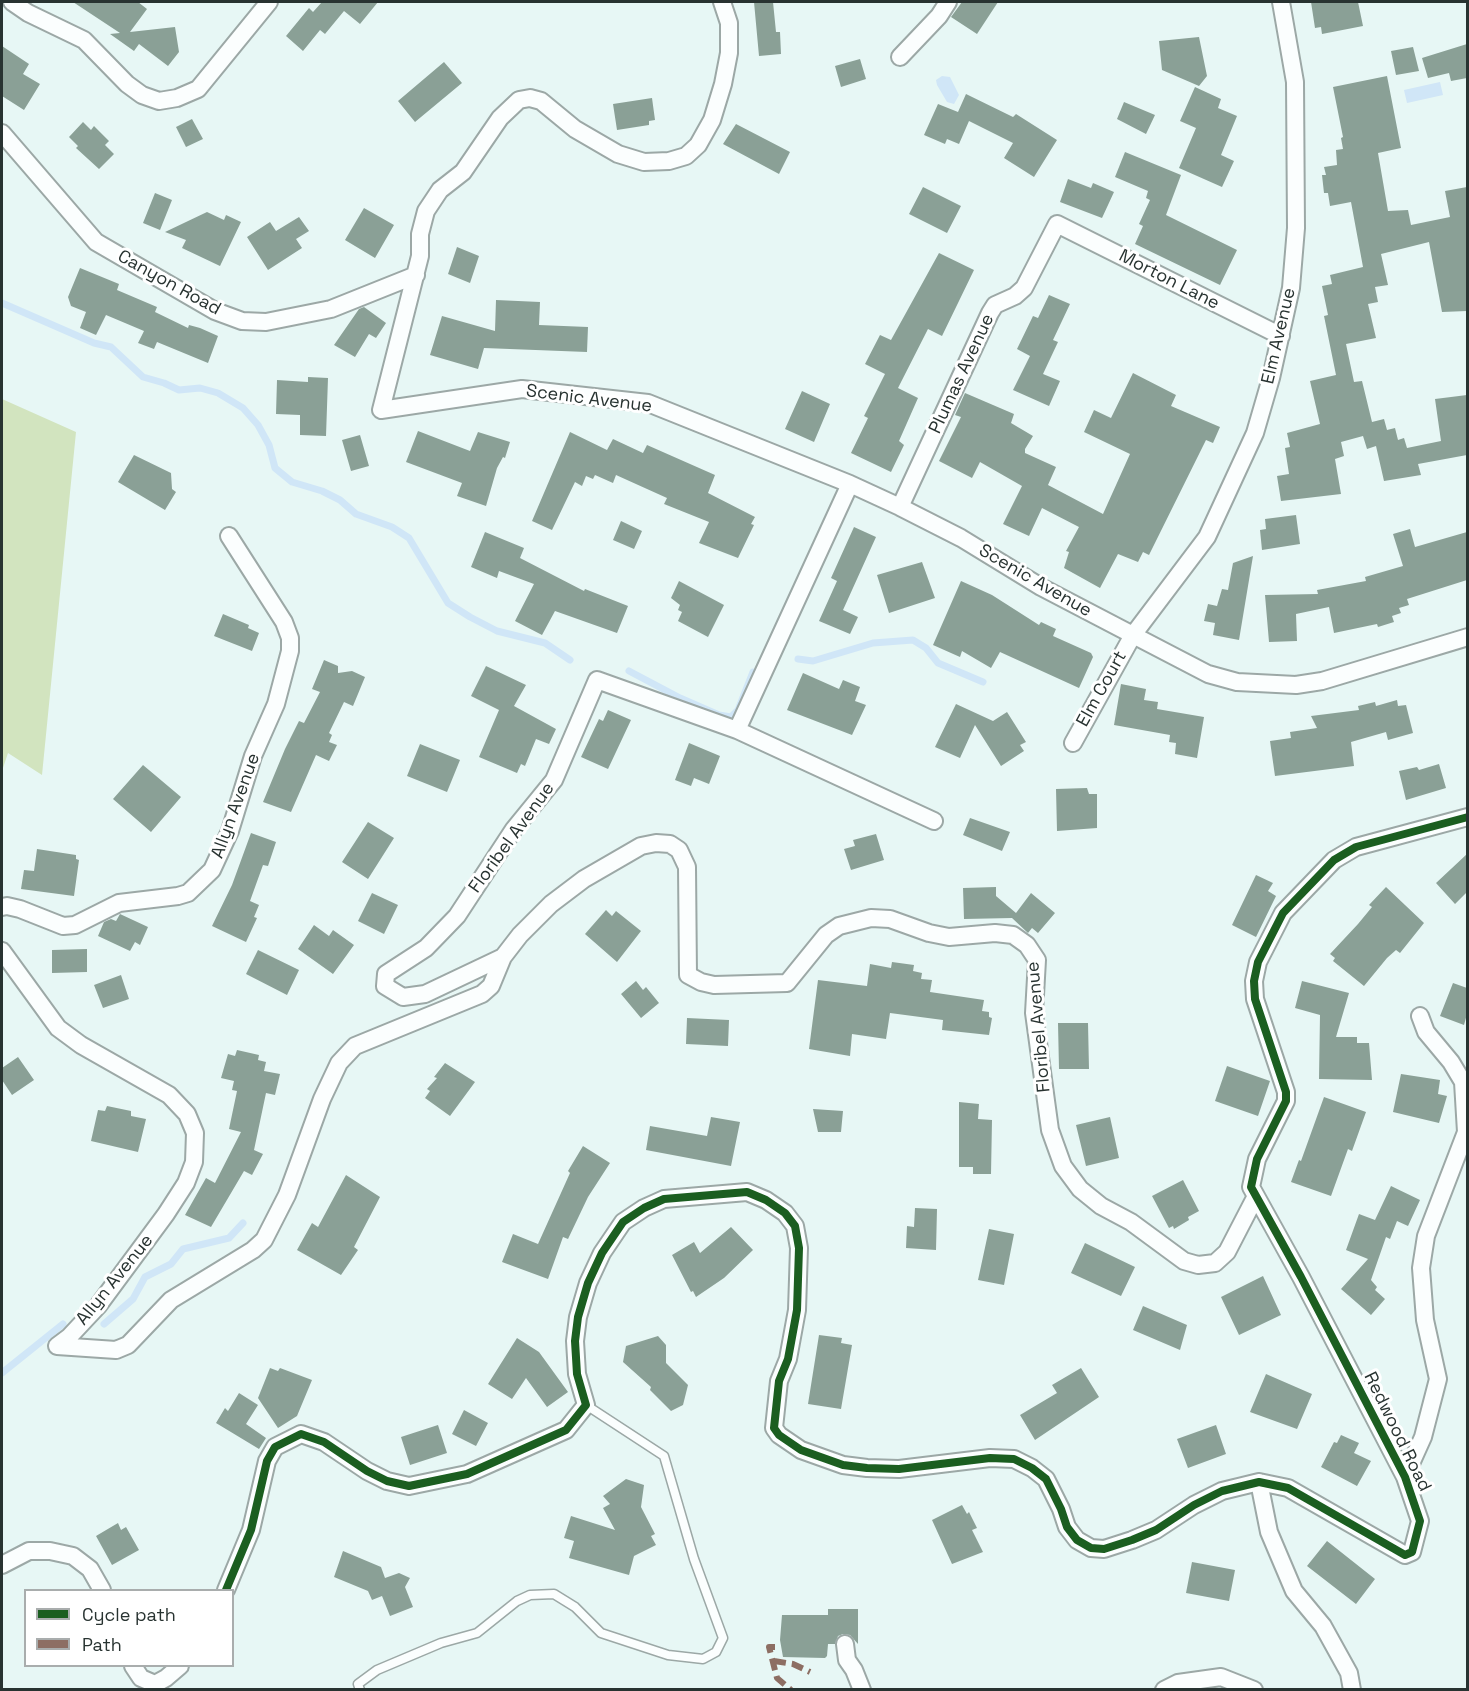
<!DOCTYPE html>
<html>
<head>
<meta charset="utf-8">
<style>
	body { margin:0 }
	#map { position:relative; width:1469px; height:1691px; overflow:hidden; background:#e7f7f5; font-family:"Space Grotesk",sans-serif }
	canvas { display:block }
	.frame { position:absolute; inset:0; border:3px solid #283331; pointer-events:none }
	.legend { position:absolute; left:24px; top:1589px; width:210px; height:78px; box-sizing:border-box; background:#fff; border:2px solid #a9adad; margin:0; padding:8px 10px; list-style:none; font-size:18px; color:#283331 }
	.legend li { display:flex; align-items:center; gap:12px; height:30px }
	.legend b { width:30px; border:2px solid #a9adad }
</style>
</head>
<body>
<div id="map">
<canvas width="1469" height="1691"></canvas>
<div class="frame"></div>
<ul class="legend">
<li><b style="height:8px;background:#1b5e20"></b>Cycle path</li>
<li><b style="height:8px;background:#8d6e63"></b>Path</li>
</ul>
</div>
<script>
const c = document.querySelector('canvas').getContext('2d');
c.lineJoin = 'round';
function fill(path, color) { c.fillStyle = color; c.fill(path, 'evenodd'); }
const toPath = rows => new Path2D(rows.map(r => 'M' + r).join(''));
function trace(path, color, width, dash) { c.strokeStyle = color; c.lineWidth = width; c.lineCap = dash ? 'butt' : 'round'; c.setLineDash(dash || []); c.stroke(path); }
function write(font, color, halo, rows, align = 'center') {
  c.font = font + ' "Space Grotesk",sans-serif'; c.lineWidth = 6; c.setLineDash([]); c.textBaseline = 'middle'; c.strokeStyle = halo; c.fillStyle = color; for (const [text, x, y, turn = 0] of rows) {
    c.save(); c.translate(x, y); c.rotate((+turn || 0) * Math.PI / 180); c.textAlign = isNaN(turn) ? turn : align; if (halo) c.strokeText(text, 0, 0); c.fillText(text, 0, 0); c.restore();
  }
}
const green = toPath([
	[2,399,76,432,42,775,8,753,2,771]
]);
const water = toPath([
	[942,76,950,77,959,95,954,104,947,102,937,85,936,80],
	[1440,82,1443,95,1407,103,1404,90]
]);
const stream = toPath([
	[2,303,94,343,111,347,143,377,164,383,179,390,200,388,218,393,243,408,258,425,269,445,275,468,292,482,322,491,340,500,356,514,392,527,409,538,448,603,470,617,497,631,545,643,570,660],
	[798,659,813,661,873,643,913,640,926,648,938,663,983,682],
	[629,671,680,698,719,715,731,717,738,710,753,672],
	[104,1324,133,1299,145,1277,171,1264,183,1249,229,1238,243,1223],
	[2,1373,63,1324]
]);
const building = toPath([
	[73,2,138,2,147,9,130,32,175,27,179,52,168,66,139,44,134,51,110,34,120,33],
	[322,2,378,2,360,24,344,11,325,34,320,30,303,51,286,36,309,8,313,12],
	[754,2,773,2,776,32,780,32,781,54,759,56],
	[962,2,998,2,977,34,951,17],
	[1311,2,1358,2,1363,26,1322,34,1321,27,1315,28],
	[1199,37,1207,76,1199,86,1162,70,1159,41],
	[1467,44,1467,78,1451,81,1449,73,1428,78,1422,58],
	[2,46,29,64,23,74,40,84,24,110,2,96],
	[1413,47,1419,71,1396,75,1391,51],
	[860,59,866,79,841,87,835,66],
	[444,62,462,83,415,122,398,101],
	[1387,76,1401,148,1378,153,1388,211,1408,210,1411,225,1450,217,1445,191,1467,187,1467,311,1442,312,1429,242,1381,254,1388,285,1375,287,1378,302,1368,304,1376,338,1346,344,1354,382,1362,381,1372,422,1384,419,1387,430,1395,428,1398,440,1404,438,1407,448,1441,441,1435,399,1467,395,1467,455,1418,464,1421,475,1384,481,1376,446,1367,449,1363,436,1341,442,1344,456,1335,459,1341,494,1281,501,1277,476,1289,474,1285,448,1290,447,1287,433,1320,424,1310,381,1336,375,1324,316,1328,315,1322,286,1332,284,1330,275,1363,267,1351,202,1330,206,1328,193,1324,193,1322,175,1326,175,1324,167,1337,165,1336,150,1343,149,1341,138,1343,137,1333,87],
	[1195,87,1221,99,1218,108,1237,116,1221,155,1234,161,1222,187,1179,168,1196,128,1180,121],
	[966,94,1013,117,1016,114,1057,140,1034,177,1004,158,1013,143,969,121,959,144,947,139,945,144,924,135,938,104,958,112],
	[652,98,655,120,649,121,649,125,617,130,613,104],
	[1124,102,1155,115,1146,134,1117,119],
	[192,119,203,139,186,147,176,127],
	[83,122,91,130,94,126,109,141,105,145,114,154,99,169,76,148,78,146,69,137],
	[736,124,790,152,779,174,723,144],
	[1125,152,1181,175,1166,215,1237,250,1220,285,1135,244,1143,226,1139,224,1150,200,1146,198,1148,191,1115,177],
	[1068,179,1091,188,1093,183,1114,192,1102,218,1060,202],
	[923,187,961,206,947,233,909,214],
	[155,193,172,200,160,230,143,223],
	[364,208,394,225,375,258,345,240],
	[207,212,224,220,226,215,241,222,220,266,182,248,186,240,165,232],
	[299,217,309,231,296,239,302,248,268,270,247,237,270,222,276,231],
	[457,247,479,256,470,283,448,274],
	[939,253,974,270,942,336,928,329,898,388,918,398,899,441,904,445,891,472,851,453,868,418,864,416,885,374,865,364,880,335,891,340],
	[80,268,119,284,117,290,157,307,155,312,188,328,189,325,200,328,218,336,208,363,157,342,154,349,138,343,144,331,106,315,96,335,80,328,86,312,71,306,68,297],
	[1049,295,1070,304,1053,340,1058,342,1043,374,1060,381,1049,406,1013,390,1030,356,1017,349,1033,316,1038,318],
	[496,300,540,302,539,325,588,327,587,352,484,348,478,369,430,355,442,316,495,331],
	[364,307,386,323,376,338,369,334,355,357,334,345,359,309],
	[1133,373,1176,395,1171,406,1220,427,1213,443,1206,440,1149,555,1143,552,1138,562,1118,554,1100,588,1064,568,1069,552,1066,551,1079,527,1042,508,1029,536,1003,524,1022,486,980,462,972,478,939,461,961,417,955,415,965,393,1014,414,1011,423,1033,436,1025,449,1025,453,1056,467,1048,485,1103,514,1130,454,1084,432,1094,410,1111,418],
	[308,377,328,378,326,436,300,435,300,415,276,414,277,380,308,382],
	[802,391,830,404,814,442,785,429],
	[418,431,470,451,478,432,510,442,505,458,503,457,497,468,486,506,457,496,462,483,406,462],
	[570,432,607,450,613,439,643,453,647,445,715,475,708,493,755,517,751,524,754,525,738,558,699,543,709,522,664,504,667,498,616,475,613,483,595,475,593,479,586,476,582,486,575,482,552,530,532,521],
	[360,435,369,466,351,471,342,440],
	[134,455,171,473,172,489,176,492,165,510,118,482],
	[1296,515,1300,544,1262,550,1260,530,1266,529,1265,519],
	[621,521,642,531,634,549,613,540],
	[854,527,876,537,843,610,858,617,850,634,819,621,837,581,831,578],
	[1410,529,1415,547,1467,532,1467,580,1407,599,1409,605,1399,608,1401,613,1392,616,1394,622,1378,627,1377,624,1334,633,1329,607,1296,614,1297,641,1269,642,1265,595,1318,594,1317,590,1366,581,1365,577,1403,566,1393,534],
	[485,532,524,548,520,558,584,591,585,589,628,606,617,633,555,611,542,635,515,621,534,584,499,571,497,578,471,567],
	[1253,556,1239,640,1213,635,1215,623,1204,621,1208,604,1217,606,1222,589,1228,590,1233,563],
	[922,562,935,598,889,613,877,575],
	[679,581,724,605,708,637,678,621,682,612,678,610,680,605,671,598],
	[961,581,992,595,1039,625,1041,622,1056,629,1053,636,1091,653,1093,657,1079,688,1000,652,991,668,962,651,960,657,933,645],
	[223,614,249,625,248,628,259,633,252,651,214,636],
	[324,660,338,666,338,673,352,671,365,677,353,706,344,702,329,733,332,735,329,742,337,745,329,761,316,755,291,812,263,802,285,749,299,721,304,723,320,692,312,689],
	[486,666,526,685,514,706,556,729,549,744,536,739,525,766,521,764,517,773,479,757,499,710,471,696],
	[803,673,839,689,843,680,860,687,855,701,866,705,852,735,787,710],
	[1121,684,1146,689,1144,700,1158,702,1157,709,1204,717,1197,758,1175,754,1176,743,1169,742,1170,735,1114,725],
	[1397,700,1398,706,1406,705,1413,733,1388,740,1386,732,1351,742,1354,766,1275,776,1270,741,1291,738,1290,732,1317,728,1311,716,1359,710,1358,706,1375,702,1376,706],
	[956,704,993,721,1007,712,1026,742,1020,745,1024,751,1001,766,975,725,960,758,935,747],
	[608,710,631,720,608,769,581,757,599,719,603,721],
	[689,743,720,756,709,784,694,778,691,786,675,780],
	[420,744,460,760,447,792,407,776],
	[1439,764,1446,788,1406,800,1399,771,1417,767,1419,770],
	[143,765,181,797,151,832,113,799],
	[1087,788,1089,794,1097,794,1097,828,1057,831,1056,789],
	[970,818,1010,832,1002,851,963,835],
	[368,822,394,838,368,879,342,862],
	[251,833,276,842,268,866,263,865,250,901,259,905,254,917,257,918,246,942,212,926,232,885],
	[876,834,884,860,851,870,844,849,855,846,853,840],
	[37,849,76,855,76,859,79,860,74,896,21,889,24,870,34,871],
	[1467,854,1467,892,1455,904,1436,883],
	[1256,875,1273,883,1268,891,1276,896,1256,937,1232,925],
	[996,887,996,896,1016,913,1031,893,1055,913,1038,933,1032,928,1028,933,1012,918,964,919,963,888],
	[1386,887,1424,923,1400,953,1396,950,1387,958,1364,986,1333,961,1335,958,1330,954,1358,924,1372,907,1369,905],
	[372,893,398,905,384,934,358,921],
	[606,910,612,916,616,911,641,931,617,962,585,934],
	[120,914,148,927,140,945,135,942,130,951,98,936,104,922,111,919,116,921],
	[314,925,329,936,333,930,354,945,333,974,298,949],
	[87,949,87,972,52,973,52,950],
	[258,950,299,970,287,995,246,974],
	[892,962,914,965,913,971,922,973,921,979,932,980,930,992,984,1000,982,1011,989,1012,989,1017,992,1018,989,1035,942,1030,943,1020,890,1013,886,1039,852,1034,850,1056,809,1049,818,980,867,986,870,964,891,968],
	[121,975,129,999,103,1008,94,985],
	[636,981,643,990,646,987,659,1003,641,1018,621,994],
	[1302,981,1349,993,1336,1037,1357,1037,1357,1043,1369,1043,1372,1080,1319,1079,1320,1015,1295,1008],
	[1453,983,1467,988,1467,1014,1464,1025,1440,1016],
	[687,1018,729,1020,728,1046,686,1044],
	[1058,1023,1088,1023,1089,1069,1059,1069],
	[237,1050,259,1055,258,1060,266,1062,264,1071,280,1074,275,1095,266,1093,254,1150,263,1154,252,1175,244,1171,211,1227,185,1215,206,1178,215,1183,241,1132,229,1129,237,1091,232,1090,234,1081,221,1078,228,1054,235,1056],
	[18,1057,34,1080,12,1095,2,1080,2,1068],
	[445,1063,475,1082,450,1116,425,1098,430,1091,427,1089,437,1078,434,1077],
	[1227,1066,1270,1081,1258,1116,1215,1101],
	[1401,1074,1440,1080,1438,1094,1447,1096,1439,1123,1393,1112],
	[1324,1097,1366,1112,1352,1151,1348,1149,1331,1196,1291,1182,1299,1160,1301,1161],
	[959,1102,979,1104,978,1119,992,1120,991,1174,973,1174,973,1167,959,1167],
	[107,1106,131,1111,131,1116,146,1119,138,1152,91,1141,98,1110,105,1111],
	[813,1109,843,1111,841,1132,818,1132],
	[711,1117,740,1122,731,1166,646,1150,650,1126,707,1136],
	[1110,1117,1119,1158,1086,1166,1076,1125],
	[583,1146,610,1163,588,1197,568,1239,563,1237,548,1279,502,1262,513,1234,538,1244,570,1173,568,1171],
	[346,1175,380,1197,354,1247,358,1250,341,1275,297,1250,312,1223,318,1227],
	[1183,1180,1199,1211,1188,1217,1189,1220,1174,1229,1173,1226,1169,1228,1152,1196],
	[1391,1186,1420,1200,1408,1226,1397,1221,1390,1239,1386,1237,1371,1280,1377,1287,1375,1290,1385,1299,1371,1315,1341,1289,1368,1259,1346,1250,1359,1214,1375,1220],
	[915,1208,937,1209,936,1250,906,1248,907,1226,914,1227],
	[731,1227,753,1250,724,1278,696,1297,693,1291,691,1292,672,1255,694,1242,700,1253],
	[989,1229,1014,1234,1004,1285,978,1280],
	[1085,1243,1135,1267,1121,1296,1071,1273],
	[1263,1276,1281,1315,1239,1335,1221,1297],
	[1143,1306,1187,1325,1180,1350,1133,1330],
	[819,1335,842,1338,841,1343,852,1345,841,1409,808,1404],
	[658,1336,666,1345,666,1363,688,1385,683,1405,671,1411,650,1390,651,1387,623,1362,626,1346],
	[517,1338,539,1352,568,1392,547,1407,526,1378,512,1399,488,1384],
	[270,1368,278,1371,280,1368,312,1380,297,1416,278,1428,258,1398],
	[1081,1368,1099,1397,1035,1440,1020,1415,1057,1393,1052,1385],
	[1266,1374,1312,1394,1297,1429,1250,1412],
	[239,1393,258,1405,246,1424,266,1438,259,1449,216,1423,225,1408,228,1411],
	[464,1410,488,1423,476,1446,452,1434],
	[438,1425,447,1453,410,1465,401,1437],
	[1216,1425,1226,1454,1188,1468,1177,1439],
	[1341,1435,1359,1443,1354,1453,1371,1461,1357,1486,1321,1467,1334,1442,1337,1443],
	[626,1479,644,1485,641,1507,655,1534,651,1536,656,1545,634,1556,629,1575,569,1558,574,1541,564,1538,571,1516,615,1530,603,1508,610,1504,603,1496],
	[962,1505,967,1514,969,1512,977,1528,972,1530,983,1552,952,1564,932,1520],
	[118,1523,121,1530,126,1527,139,1550,112,1565,96,1536],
	[1327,1541,1375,1579,1356,1604,1307,1566],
	[343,1551,381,1567,385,1578,399,1573,410,1578,405,1587,413,1607,390,1616,382,1596,372,1600,368,1591,334,1577],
	[1192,1562,1235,1570,1229,1601,1186,1593],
	[828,1609,858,1609,858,1644,850,1635,843,1634,838,1636,835,1644,828,1644,827,1656,825,1658,783,1657,780,1640,782,1615,828,1615]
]);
const service = toPath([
	[360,1690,358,1684,377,1670,441,1643,477,1633,517,1601,530,1595,554,1594,575,1607,601,1633,668,1655,703,1659,716,1652,723,1638,694,1559,664,1456,586,1405]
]);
const minor = toPath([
	[12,2,28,13,84,40,127,84,142,95,159,101,177,98,198,89,269,2],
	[722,2,729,23,729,53,723,84,712,120,698,145,686,156,669,161,644,162,618,154,575,129,541,101,530,98,519,100,500,118,463,172,440,190,426,211,420,234,420,256,381,410,522,389,648,403,850,484,900,507,961,538,1041,587,1133,635,1208,674,1237,682,1296,685,1322,681,1468,637],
	[900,57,939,16,948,2],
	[2,133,96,242,215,311,242,321,266,322,331,309,416,275],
	[900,507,990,313,995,305,1015,296,1024,288,1057,224,1281,336],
	[737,730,850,484],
	[1073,743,1133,635,1207,537,1255,433,1271,378,1291,288,1296,228,1295,82,1281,2],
	[2,907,7,906,20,909,63,926,75,925,119,903,178,896,188,893,212,870,230,831,253,756,276,704,290,651,290,638,284,622,229,536],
	[2,951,58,1028,81,1045,169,1095,187,1114,195,1133,194,1162,186,1183,166,1214,98,1306,69,1337,57,1346,116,1350,128,1345,171,1300,253,1250,264,1240,287,1195,322,1099,339,1063,355,1046,482,994,491,986,503,957,520,935,551,904,584,879,641,846,656,843,670,844,679,850,687,867,688,975,701,982,714,985,787,983,826,935,839,926,871,918,890,919,929,933,949,937,995,933,1013,935,1027,945,1037,960,1034,1013,1050,1130,1063,1166,1080,1189,1101,1206,1131,1222,1184,1261,1198,1265,1215,1263,1227,1252,1256,1196],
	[503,957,425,994,403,997,385,986,386,974,426,948,457,916,514,829,554,780,597,680,737,730,934,821],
	[1405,1477,1423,1437,1438,1379,1425,1320,1421,1268,1426,1236,1466,1132,1463,1082,1451,1062,1426,1032,1420,1016],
	[1259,1482,1269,1532,1294,1591,1323,1626,1349,1673,1352,1690],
	[2,1565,29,1551,50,1551,73,1556,90,1569,102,1590],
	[226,1590,251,1530,267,1461,275,1447,301,1434,324,1442,367,1471,387,1481,409,1486,467,1474,566,1430,586,1405,577,1374,575,1341,578,1317,588,1283,602,1253,623,1222,644,1208,664,1199,747,1192,766,1200,785,1213,795,1226,799,1248,797,1310,788,1359,779,1381,774,1428,779,1435,801,1450,843,1465,867,1468,899,1469,990,1458,1014,1459,1032,1468,1046,1479,1061,1509,1067,1527,1077,1540,1091,1548,1104,1549,1132,1540,1156,1530,1194,1505,1222,1491,1259,1482,1288,1488,1405,1555,1412,1552,1420,1521,1405,1477,1301,1277,1251,1187,1257,1159,1286,1101,1286,1092,1255,999,1254,981,1258,962,1283,913,1334,860,1356,847,1468,817],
	[845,1644,847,1660,854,1670,862,1690],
	[133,1666,141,1678,155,1684,166,1678,180,1666],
	[1164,1690,1178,1683,1221,1677,1254,1690]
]);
const quiet = toPath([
	[775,1647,769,1647,777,1678,791,1690],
	[774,1661,793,1664,810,1672]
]);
const cycleway = toPath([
	[226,1590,251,1530,267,1461,275,1447,301,1434,324,1442,367,1471,387,1481,409,1486,467,1474,566,1430,586,1405,577,1374,575,1341,578,1317,588,1283,602,1253,623,1222,644,1208,664,1199,747,1192,766,1200,785,1213,795,1226,799,1248,797,1310,788,1359,779,1381,774,1428,779,1435,801,1450,843,1465,867,1468,899,1469,990,1458,1014,1459,1032,1468,1046,1479,1061,1509,1067,1527,1077,1540,1091,1548,1104,1549,1132,1540,1156,1530,1194,1505,1222,1491,1259,1482,1288,1488,1405,1555,1412,1552,1420,1521,1405,1477,1301,1277,1251,1187,1257,1159,1286,1101,1286,1092,1255,999,1254,981,1258,962,1283,913,1334,860,1356,847,1468,817]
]);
const streetNames = [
	["Morton Lane",1169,280,27],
	["Canyon Road",169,283,29],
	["Elm Avenue",1279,336,-77],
	["Plumas Avenue",962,374,-65],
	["Scenic Avenue",589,399,7],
	["Scenic Avenue",1035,581,30],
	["Elm Court",1102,689,-61],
	["Allyn Avenue",236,806,-70],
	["Floribel Avenue",512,838,-54],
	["Floribel Avenue",1039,1027,-95],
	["Allyn Avenue",115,1280,-51],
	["Redwood Road",1397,1432,64]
];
fill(green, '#d2e4bf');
fill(water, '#d0e6f7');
trace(stream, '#d0e6f7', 7);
fill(building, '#8aa096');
trace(service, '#9ca8a6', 11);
trace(minor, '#9ca8a6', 20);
trace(service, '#fbfefe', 8);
trace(minor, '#fbfefe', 16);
trace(quiet, '#8d6e63', 6, [12, 6]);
trace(cycleway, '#1b5e20', 8);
write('18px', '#283331', '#fff', streetNames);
</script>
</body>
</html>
